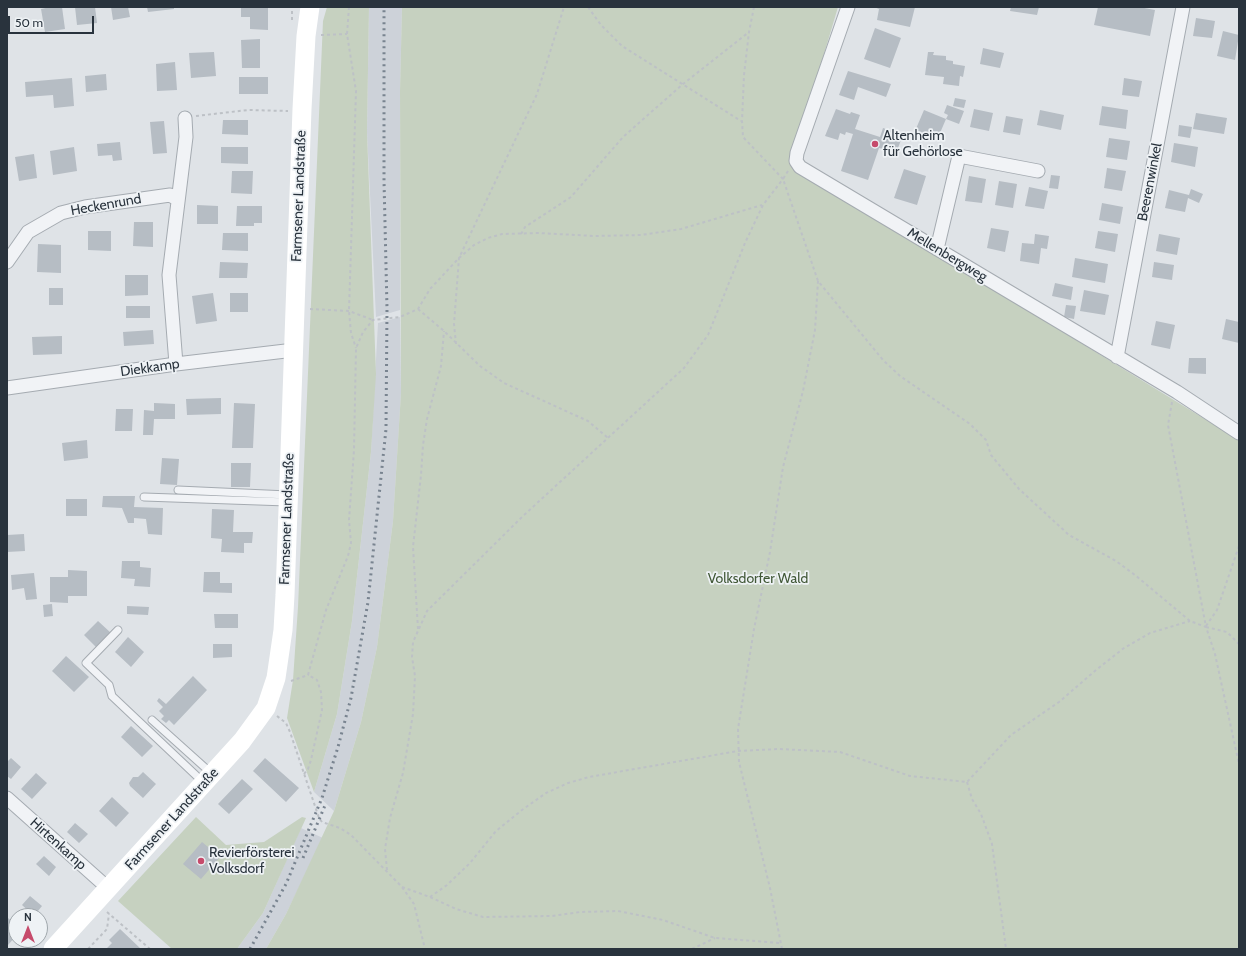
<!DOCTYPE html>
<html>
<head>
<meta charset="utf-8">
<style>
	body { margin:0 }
	#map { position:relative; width:1246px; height:956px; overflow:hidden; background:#dfe3e7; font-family:Cabin,sans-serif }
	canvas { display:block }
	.frame { position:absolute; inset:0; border:8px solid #29333d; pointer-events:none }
	.north { position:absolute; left:8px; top:908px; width:40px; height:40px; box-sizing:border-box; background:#eef2f5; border:1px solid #9fa6ab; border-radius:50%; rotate:0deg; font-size:11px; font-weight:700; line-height:16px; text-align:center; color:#29333d }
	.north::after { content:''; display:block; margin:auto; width:14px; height:18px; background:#c64a6b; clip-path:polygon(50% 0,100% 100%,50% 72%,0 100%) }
	.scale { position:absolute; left:8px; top:16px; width:86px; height:18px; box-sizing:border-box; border:2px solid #29333d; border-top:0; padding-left:5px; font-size:12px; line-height:14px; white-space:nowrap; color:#29333d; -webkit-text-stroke:3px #eef2f5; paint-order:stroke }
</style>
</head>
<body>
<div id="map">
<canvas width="1246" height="956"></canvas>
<div class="frame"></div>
<div class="north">N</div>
<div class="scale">50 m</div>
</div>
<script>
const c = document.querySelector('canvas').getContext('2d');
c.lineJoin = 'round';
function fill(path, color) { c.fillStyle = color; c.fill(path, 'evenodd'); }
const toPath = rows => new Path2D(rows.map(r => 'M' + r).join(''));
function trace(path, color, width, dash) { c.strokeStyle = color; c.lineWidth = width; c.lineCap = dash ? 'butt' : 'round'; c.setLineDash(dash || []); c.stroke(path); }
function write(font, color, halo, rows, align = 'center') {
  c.font = font + ' Cabin,sans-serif'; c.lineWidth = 3.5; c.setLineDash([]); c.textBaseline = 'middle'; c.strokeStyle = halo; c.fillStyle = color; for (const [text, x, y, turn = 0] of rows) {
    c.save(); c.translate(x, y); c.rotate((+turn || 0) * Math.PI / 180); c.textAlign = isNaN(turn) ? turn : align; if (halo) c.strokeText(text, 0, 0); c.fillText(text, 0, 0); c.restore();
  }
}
const built = toPath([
	[369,7,402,7,400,91,400,310,376,317,367,132],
	[400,317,401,393,393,521,377,647,361,722,334,811,314,792,337,714,352,621,371,452,378,323],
	[301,828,323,838,286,914,266,949,237,949,263,913]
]);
const green = toPath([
	[327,7,369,7,367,132,376,374,371,452,352,621,337,714,314,792,287,718,293,680,298,607,323,21],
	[402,7,838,7,791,165,1239,440,1239,949,266,949,286,914,334,811,361,722,377,647,393,521,401,393,400,91],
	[196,817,226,845,264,842,302,817,306,818,263,913,237,949,172,949,118,901]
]);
const building = toPath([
	[50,7,62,7,65,29,45,32,41,9],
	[75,7,95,7,97,23,77,25],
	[111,7,128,7,130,17,113,20],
	[147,7,174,7,174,9,148,12],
	[241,7,268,7,268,30,250,29,250,17,241,17],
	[874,7,915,7,910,27,877,20,879,9],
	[1011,7,1039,7,1037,15,1010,11],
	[1098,7,1139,7,1155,10,1150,36,1094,25],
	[1196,18,1215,21,1212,38,1193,36],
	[875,28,901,38,890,68,864,59],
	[1223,31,1239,35,1235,60,1217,56],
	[260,39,260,68,242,68,241,40],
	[983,48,1004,53,1000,68,980,64],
	[214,52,216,76,191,78,189,53],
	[928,52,934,52,933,55,946,56,946,60,953,61,953,64,965,66,963,77,960,76,959,86,943,84,944,77,925,75],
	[175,62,177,90,157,91,156,64],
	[848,71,891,84,886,97,858,87,854,100,839,95],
	[106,74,107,90,86,92,85,76],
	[239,77,268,77,268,94,239,94],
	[72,78,74,106,54,108,53,95,26,97,25,82],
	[1124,78,1142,81,1139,97,1122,95],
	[955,98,966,100,964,108,953,106],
	[947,105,964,111,959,124,946,119,948,115,944,113],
	[1102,106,1128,110,1126,129,1099,125],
	[836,109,850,114,851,112,860,115,855,129,880,137,883,128,903,135,896,153,879,148,868,180,841,171,853,134,846,132,845,135,840,133,838,140,825,136],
	[974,109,993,113,989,131,970,127],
	[924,110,946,119,937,140,915,131],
	[1040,110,1064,115,1061,130,1037,125],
	[1196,113,1227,118,1224,134,1193,129],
	[1006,116,1023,119,1020,135,1003,132],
	[223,120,248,120,248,135,222,134],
	[164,121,167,153,153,154,150,122],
	[1179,125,1192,127,1190,138,1178,136],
	[1109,138,1130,141,1127,160,1106,157],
	[120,142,122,160,113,161,112,155,98,156,97,144],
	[1174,143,1198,147,1195,167,1171,162],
	[74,147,77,171,53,175,50,151],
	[221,147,248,147,248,164,221,163],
	[34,154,37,178,19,181,15,157],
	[1107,168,1126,171,1122,191,1104,188],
	[904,169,926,176,917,205,894,198],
	[232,171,253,171,252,194,231,193],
	[1051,175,1060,176,1058,189,1049,188],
	[969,176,986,179,982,203,965,201],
	[999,181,1017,184,1013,208,995,205],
	[1029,187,1048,191,1044,209,1025,206],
	[1191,189,1203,194,1199,203,1188,198,1185,212,1165,208,1169,190,1189,195],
	[1102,203,1123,207,1120,224,1099,220],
	[197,205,218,206,218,224,197,224],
	[237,206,262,206,262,223,254,223,254,226,236,226],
	[134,222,153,222,153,247,133,246],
	[991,228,1009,231,1005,252,987,248],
	[88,231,111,231,111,251,88,250],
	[1098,231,1118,234,1115,252,1095,248],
	[223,233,248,233,248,251,222,250],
	[1035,234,1049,236,1047,249,1041,248,1039,264,1020,261,1022,243,1034,244],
	[1159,234,1180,238,1177,255,1156,251],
	[38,244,61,245,61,273,37,272],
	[1075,258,1108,264,1105,283,1072,277],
	[220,262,248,263,247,278,219,278],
	[1154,262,1174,265,1172,280,1152,277],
	[125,275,148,275,148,295,125,296],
	[1055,283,1073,287,1071,300,1052,296],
	[49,288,63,288,63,305,49,305],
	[1084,290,1109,295,1105,315,1080,311],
	[213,293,217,321,196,324,192,296],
	[230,293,248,293,248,312,230,312],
	[1066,305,1076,306,1074,319,1064,317],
	[126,306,150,306,150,318,126,318],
	[1226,319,1239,322,1239,343,1222,339],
	[1156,321,1175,325,1170,349,1151,345],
	[153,330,154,344,124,346,123,332],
	[62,336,62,354,33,355,32,337],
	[1189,358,1206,358,1206,374,1188,373],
	[221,398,221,414,187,415,186,399],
	[154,403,175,404,175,419,154,419,153,435,143,435,144,410,154,411],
	[234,403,255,404,253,448,232,448],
	[116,409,133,409,132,431,115,431],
	[87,440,88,458,64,461,62,443],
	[162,458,179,459,177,485,160,484],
	[231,463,251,463,250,487,231,487],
	[103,496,135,496,134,507,163,508,162,535,148,534,146,519,134,518,134,523,128,523,122,508,102,507],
	[66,499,87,499,87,516,66,516],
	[212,509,234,510,233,532,253,532,252,543,244,543,244,553,221,552,222,539,211,538],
	[24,534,25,551,7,552,7,535],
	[122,561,140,561,140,567,151,568,150,587,134,586,135,579,121,578],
	[68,570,87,571,87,596,68,596,68,603,50,602,50,577,68,577],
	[204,572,220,572,220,583,232,583,232,593,203,592],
	[34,573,37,599,26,600,24,588,12,590,11,575],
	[52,604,53,616,44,617,43,605],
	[127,606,149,607,148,615,127,614],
	[214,614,238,614,238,628,215,628],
	[98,621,111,633,97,648,84,635],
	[128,637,144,652,131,667,115,652],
	[213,644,232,644,232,657,213,658],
	[66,656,89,677,74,692,52,671],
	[193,676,207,690,174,725,169,720,166,723,161,719,164,716,159,711,163,707,157,701,159,698,166,704],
	[131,726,153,746,142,757,121,737],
	[11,758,21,767,11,779,7,776,7,762],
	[265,758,299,788,286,802,253,771],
	[143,772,156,784,143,798,130,786,129,783,133,777,138,777],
	[36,773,47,783,32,799,21,789],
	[242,779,253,789,229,814,218,804],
	[112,797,129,813,116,827,99,811],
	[75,823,88,834,79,843,67,832],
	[202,842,220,857,201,879,183,864],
	[44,856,56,867,49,876,36,864],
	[30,896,42,906,34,916,22,905],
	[8,918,16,925,16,936,8,945],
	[120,929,141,949,106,949,112,943,109,940]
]);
const path = toPath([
	[349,7,347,34,356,91,349,311,351,333,356,348],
	[588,7,601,25,622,46,741,121],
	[292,20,292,7],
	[321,35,347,34],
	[196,116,248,110,288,111],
	[788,171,783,179,818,281,883,360,900,376,970,424,986,440,991,455,1019,489,1069,535,1116,561,1135,575,1190,621,1206,627,1215,654,1239,764],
	[521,234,525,227,571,197,623,137,683,84,749,32],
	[310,309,349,311,373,320],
	[418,309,444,331,480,366,504,383,588,421,608,438],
	[456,344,454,324,459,258,537,94,564,7],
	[1172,402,1168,425,1206,627],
	[1206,626,1217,610,1239,546],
	[1206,627,1227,632,1239,644],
	[418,629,413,547,421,475,423,445,427,419,441,366,444,331],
	[291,681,308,675,326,610,348,556,351,543,349,520,354,450,356,348,363,332,373,320,400,317,418,309,430,289,459,258,474,245,488,238,502,234,539,233,594,236,641,235,681,229,762,205],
	[277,716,286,723,290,732,319,818,322,822,340,828,351,835,402,887,414,904,425,949],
	[304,774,308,769,311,760,322,710,321,692,317,680,308,675],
	[967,782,972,799,981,814,992,844,1006,949],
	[387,870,385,849,390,818,403,773,413,714,415,676,412,657,413,642,427,611,523,516,684,368,708,335,745,243,763,205,783,179,743,137,742,121,744,75,749,32,754,7],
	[402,887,430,897,456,909,483,917,552,916,580,912,618,911,663,920,715,938,780,943],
	[430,897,447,885,470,863,496,831,522,810,546,793,568,783,589,777,738,751,779,749,840,752,910,776,967,782,1011,735,1059,702,1096,670,1124,648,1150,633,1190,621],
	[107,912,150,949],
	[88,949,107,929,109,914],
	[692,949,715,938],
	[782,949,770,888,739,762,738,729,754,629,770,552,783,467,803,391,815,330,818,281],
	[988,949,1072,949]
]);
const lane = toPath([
	[178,490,288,495],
	[144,497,287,502],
	[118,630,86,663,109,685,112,696,203,782],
	[152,720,211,773]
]);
const street = toPath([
	[848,7,797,153,796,161,800,167,1177,392,1239,433],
	[937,249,959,156,1038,171],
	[7,262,28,232,61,213,85,207,170,195,177,199],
	[1117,357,1183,7],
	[176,364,169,275,186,137,185,118],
	[7,388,176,364,294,350],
	[7,798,109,889]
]);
const secondary = toPath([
	[53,949,242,741,266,708,276,678,283,630,285,595,302,109,306,36,310,7]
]);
const rail = toPath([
	[303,858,326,803],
	[250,949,286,884,322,798,338,747,351,698,368,602,386,429,387,309,384,181,384,7]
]);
const markers = [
	[875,144,4,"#c64a6b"],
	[201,861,4,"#c64a6b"]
];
const poiNames = [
	["Altenheim",883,136],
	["für Gehörlose",883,152],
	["Revierförsterei",209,853],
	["Volksdorf",209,869]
];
const streetNames = [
	["Beerenwinkel",1150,182,-79],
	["Farmsener Landstraße",299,196,-88],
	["Heckenrund",106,205,-10],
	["Mellenbergweg",947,255,31],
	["Diekkamp",150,368,-8],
	["Farmsener Landstraße",287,519,-88],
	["Farmsener Landstraße",172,819,-48],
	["Hirtenkamp",58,844,42]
];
const parkNames = [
	["Volksdorfer Wald",758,579]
];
fill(built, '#cdd2d9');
fill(green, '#c6d1c0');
fill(building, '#b6bdc4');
trace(lane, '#a5abb1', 9);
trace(street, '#a5abb1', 15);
trace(path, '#bdc1c6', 2, [3, 3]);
trace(lane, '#f1f3f6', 7);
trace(street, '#f1f3f6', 13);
trace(secondary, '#fff', 19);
trace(rail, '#798490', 3, [2, 4]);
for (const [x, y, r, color] of markers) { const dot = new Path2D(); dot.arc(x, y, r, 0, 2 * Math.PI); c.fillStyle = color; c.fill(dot); trace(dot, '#eef2f5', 1.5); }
write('14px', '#29333d', '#eef2f5', poiNames, 'left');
write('14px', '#29333d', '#eef2f5', streetNames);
write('14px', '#415837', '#eef2f5', parkNames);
</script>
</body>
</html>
